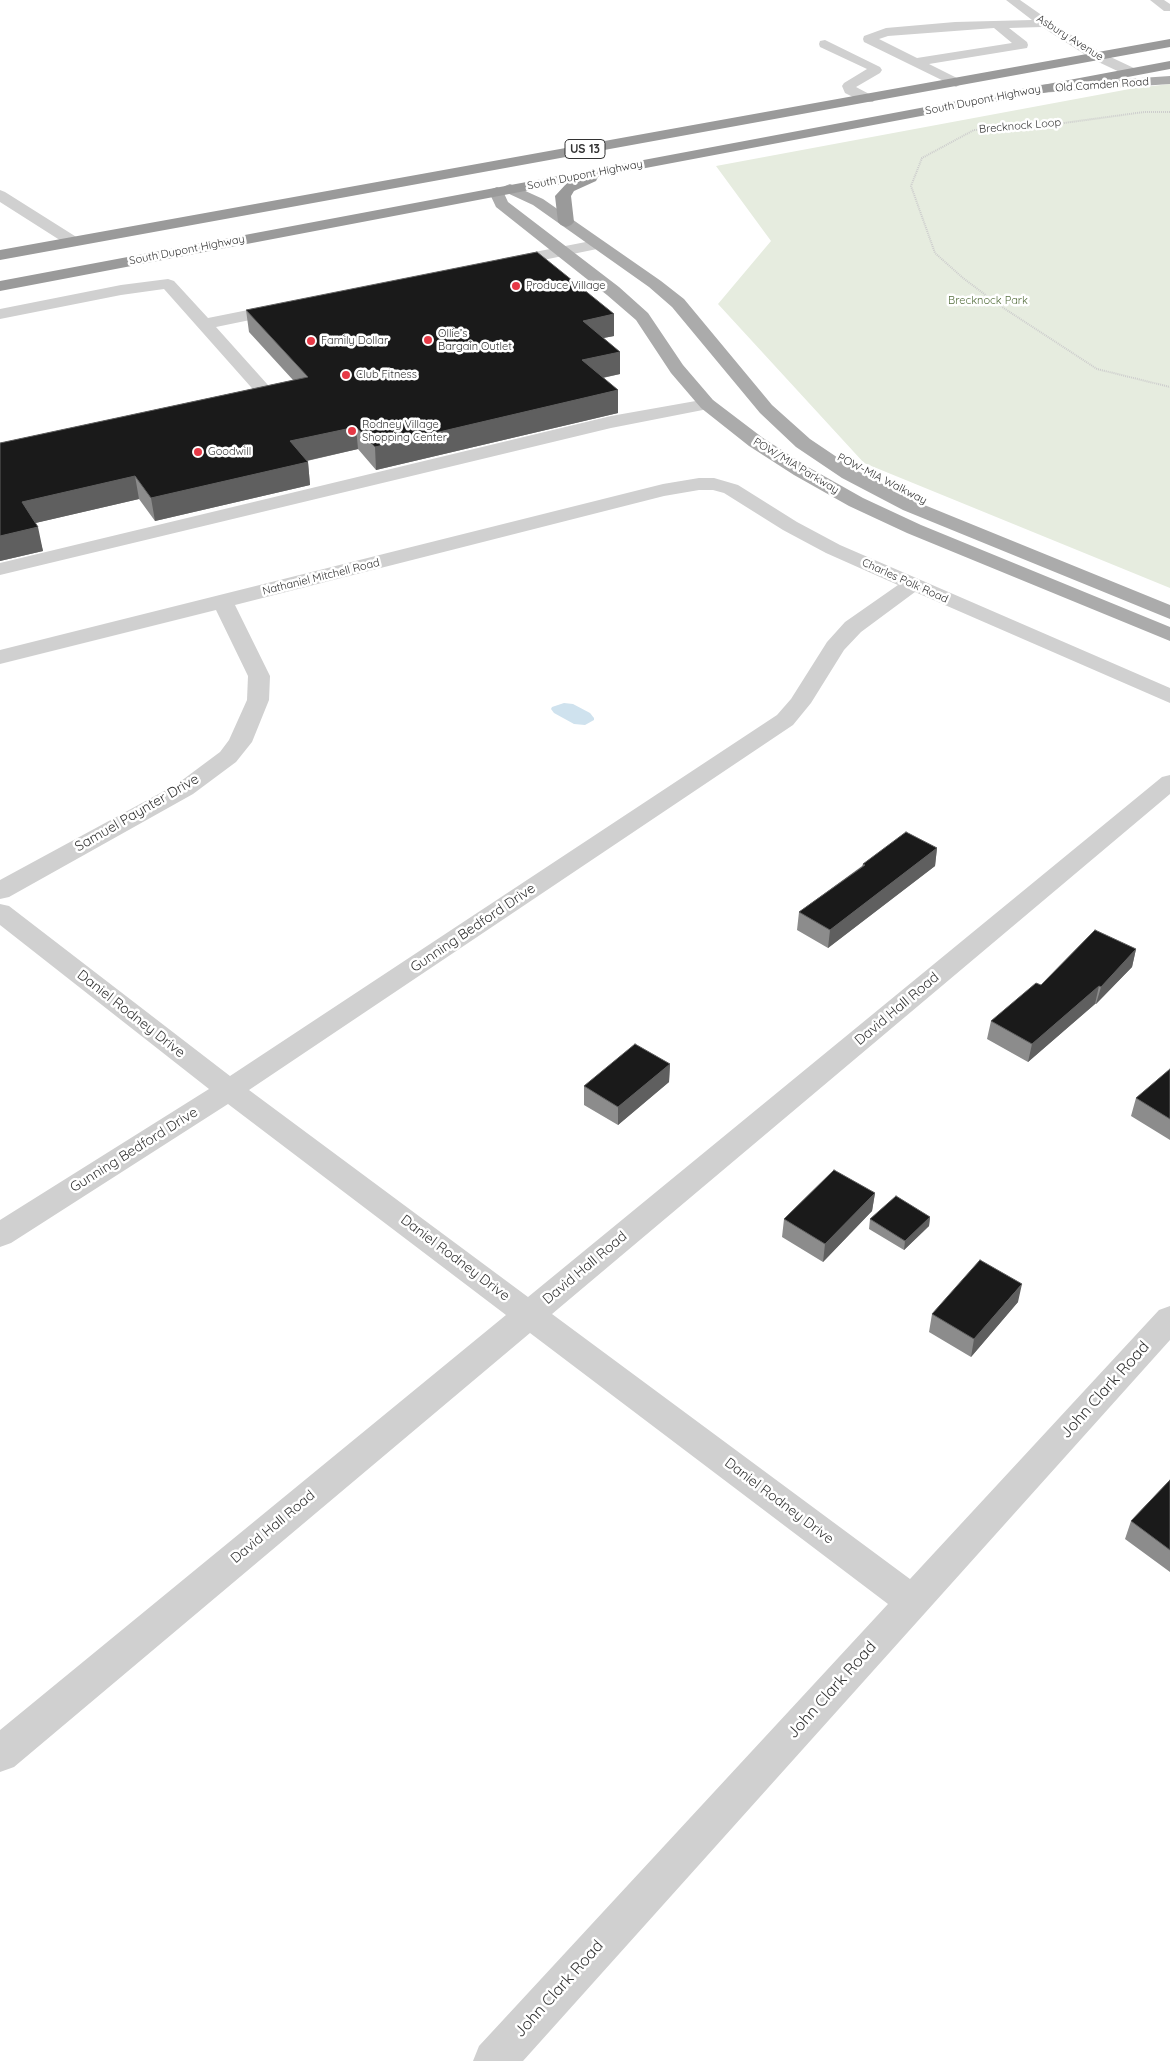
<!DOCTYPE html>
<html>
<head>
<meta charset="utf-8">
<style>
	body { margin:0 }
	canvas { display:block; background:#fff }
</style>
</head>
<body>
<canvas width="1170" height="2061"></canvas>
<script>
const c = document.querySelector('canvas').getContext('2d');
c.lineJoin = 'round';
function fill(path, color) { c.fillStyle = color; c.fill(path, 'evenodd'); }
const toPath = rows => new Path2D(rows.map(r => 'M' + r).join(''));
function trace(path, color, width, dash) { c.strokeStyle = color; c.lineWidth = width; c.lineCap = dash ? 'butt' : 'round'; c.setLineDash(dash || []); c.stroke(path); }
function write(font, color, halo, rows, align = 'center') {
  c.font = font + ' Quicksand,sans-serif'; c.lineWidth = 5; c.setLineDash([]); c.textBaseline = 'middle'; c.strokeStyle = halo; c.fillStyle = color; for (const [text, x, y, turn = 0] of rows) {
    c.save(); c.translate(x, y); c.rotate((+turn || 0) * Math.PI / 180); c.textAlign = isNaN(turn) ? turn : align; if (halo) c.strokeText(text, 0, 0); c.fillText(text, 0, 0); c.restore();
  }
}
const green = toPath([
	[1170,84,1170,588,864,463,718,304,771,241,716,166,1135,88]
]);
const water = toPath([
	[564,703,573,704,590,713,594,718,594,720,585,725,574,724,554,713,551,709,552,707]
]);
const path = toPath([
	[1170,112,1144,112,1035,127,974,130,922,158,911,186,935,253,963,278,999,305,1097,369,1170,387]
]);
const minor = toPath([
	[1006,0,1020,0,1063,30,1102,53,1136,69,1138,72,1131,76,1126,75,1092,59,1042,27,1009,28,1027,42,1028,45,1027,48,929,64,961,80,963,83,956,87,864,42,863,39,864,36,886,28,955,22,1032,20,1006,0],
	[994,28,1012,43,917,58,879,39,888,36,994,28],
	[1150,0,1164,0,1170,4,1170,11,1164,11,1150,0],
	[825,40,880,67,882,70,880,73,856,87,873,96,875,99,873,102,863,102,845,93,842,86,844,83,867,69,820,47,819,44,820,41,825,40],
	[0,190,5,192,78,238,80,241,78,244,72,246,66,244,0,202,0,190],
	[596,240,602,242,604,245,602,248,504,268,498,266,496,263,498,260,504,258,596,240],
	[168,279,174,281,208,318,283,303,289,304,291,308,289,312,216,327,276,394,279,398,276,402,249,408,243,407,240,403,243,399,258,395,164,289,121,295,0,319,0,309,121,285,168,279],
	[707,399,713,400,716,404,713,408,611,428,0,575,0,563,611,416,707,399],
	[699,478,714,478,738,485,797,522,840,545,1170,688,1170,703,915,592,861,632,844,650,811,703,793,725,249,1090,528,1297,1162,777,1170,775,1170,794,552,1314,910,1579,1159,1310,1170,1306,1170,1340,523,2061,473,2061,479,2046,888,1604,530,1333,14,1767,0,1772,0,1730,506,1315,228,1104,11,1243,0,1247,0,1220,209,1089,0,925,0,904,9,906,230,1076,777,715,791,699,827,642,845,622,898,585,826,553,783,530,724,493,713,490,699,490,664,496,235,605,270,676,269,700,252,742,236,762,193,794,9,897,0,899,0,880,177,784,220,752,229,740,247,700,248,676,216,610,0,664,0,650,663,484,699,478]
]);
const major = toPath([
	[1170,76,1170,84,1039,93,1032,89,1039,85,1170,76],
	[510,184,543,199,661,281,684,299,772,405,810,439,856,470,917,502,1170,605,1170,619,903,510,842,478,796,447,760,413,672,307,649,287,533,205,505,192,502,189,505,186,510,184],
	[497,187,502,189,508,202,619,287,648,313,683,365,713,400,763,438,808,467,863,498,921,525,1170,627,1170,641,907,533,849,506,794,475,749,446,701,408,671,373,636,320,607,295,496,207,489,192,492,189,497,187]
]);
const highway = toPath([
	[1170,39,1170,47,0,260,0,250,1170,39],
	[1170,61,1170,69,598,177,596,181,574,191,571,196,574,222,571,225,566,227,561,225,558,222,555,196,567,183,0,291,0,281,1170,61]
]);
const wall = toPath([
	[246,310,614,314,614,336,603,338,620,352,620,374,603,378,618,390,618,413,376,470,358,449,307,461,308,462,310,485,155,521,139,499,35,523,43,551,0,561,0,443,293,380,249,332],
	[937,848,935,866,828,948,797,930,799,912,862,866,863,864],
	[1136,949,1132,967,1096,1004,1095,1004,1028,1062,987,1039,991,1021,1041,985],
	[670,1064,669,1082,618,1125,584,1105,584,1086],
	[1170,1069,1170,1140,1131,1116,1136,1098],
	[875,1193,872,1211,823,1262,782,1237,784,1219],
	[930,1217,929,1226,904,1250,869,1229,870,1219],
	[1018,1302,971,1357,929,1332,932,1314],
	[1170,1480,1170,1572,1125,1539,1131,1521]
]);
const shadedWall = toPath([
	[614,314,614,336,583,342,583,321],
	[620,352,620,374,582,382,582,360],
	[618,390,618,413,376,470,375,447],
	[356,427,358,449,292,464,290,441],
	[308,462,310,485,155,521,151,498],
	[135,476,139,499,27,525,22,502],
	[38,527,43,551,0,561,0,536],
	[937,848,935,866,828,948,830,930],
	[1136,949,1132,967,1096,1004,1101,987],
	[1099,986,1095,1004,1028,1062,1032,1044],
	[670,1064,669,1082,618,1125,618,1107],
	[875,1193,872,1211,823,1262,825,1244],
	[930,1217,929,1226,904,1250,905,1241],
	[1022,1284,1018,1302,971,1357,974,1339]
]);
const building = toPath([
	[537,252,614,314,583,321,620,352,582,360,618,390,375,447,356,427,290,441,308,462,151,498,135,476,22,502,38,527,0,536,0,443,308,377,246,310,537,252],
	[906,832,937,848,830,930,799,912,865,865,863,864,906,832],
	[1095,930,1136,949,1101,987,1099,986,1032,1044,991,1021,1036,983,1041,985,1095,930],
	[635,1044,670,1064,618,1107,584,1086,635,1044],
	[1170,1069,1170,1119,1136,1098,1170,1069],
	[834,1170,875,1193,825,1244,784,1219,834,1170],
	[896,1196,930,1217,905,1241,870,1219,896,1196],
	[980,1260,1022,1284,974,1339,932,1314,980,1260],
	[1170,1480,1170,1550,1131,1521,1170,1480]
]);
const markers = [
	[516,286,5,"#e63946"],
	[428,340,5,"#e63946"],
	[311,341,5,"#e63946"],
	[346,375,5,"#e63946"],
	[352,431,5,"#e63946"],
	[198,452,5,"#e63946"]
];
const farStreetnames = [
	["Asbury Avenue",1070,38,32],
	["Old Camden Road",1102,85,-4],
	["South Dupont Highway",983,100,-11],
	["Brecknock Loop",1020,126,-5],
	["South Dupont Highway",585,175,-11],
	["South Dupont Highway",187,250,-11],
	["POW/MIA Parkway",796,466,31],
	["POW-MIA Walkway",882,479,27],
	["Nathaniel Mitchell Road",321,577,-14],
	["Charles Polk Road",905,581,24]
];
const farPoinames = [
	["Produce Village",526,286],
	["Ollie’s",438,334],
	["Bargain Outlet",438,347],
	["Family Dollar",321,341],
	["Club Fitness",356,375],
	["Rodney Village",362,425],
	["Shopping Center",362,438],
	["Goodwill",208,452]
];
const farParknames = [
	["Brecknock Park",988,301]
];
const shields = [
	[585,149,40]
];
const shieldNames = [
	["US 13",585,149]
];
const streetNames = [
	["Samuel Paynter Drive",137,813,-30],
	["Gunning Bedford Drive",473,928,-34],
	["David Hall Road",897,1009,-40],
	["Daniel Rodney Drive",131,1014,38],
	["Gunning Bedford Drive",134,1150,-32],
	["Daniel Rodney Drive",455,1258,37],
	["David Hall Road",585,1268,-40],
	["Daniel Rodney Drive",779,1501,37],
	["David Hall Road",273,1527,-40]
];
const nearStreetnames = [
	["John Clark Road",1105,1390,-48],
	["John Clark Road",832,1690,-48],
	["John Clark Road",559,1989,-48]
];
fill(green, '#e6ecdf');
fill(water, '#cfe2ee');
trace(path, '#cdcdcd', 2, [1, 1]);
fill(minor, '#d0d0d0');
fill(major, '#ababab');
fill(highway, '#9a9a9a');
fill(wall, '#8c8c8c');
fill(shadedWall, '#5f5f5f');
fill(building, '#1a1a1a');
trace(building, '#5f5f5f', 1);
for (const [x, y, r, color] of markers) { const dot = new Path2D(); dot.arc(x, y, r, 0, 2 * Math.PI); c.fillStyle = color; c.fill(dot); trace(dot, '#fff', 2); }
write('11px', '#333', '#fff', farStreetnames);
write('11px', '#333', '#fff', farPoinames, 'left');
write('11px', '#56703f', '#fff', farParknames);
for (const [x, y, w] of shields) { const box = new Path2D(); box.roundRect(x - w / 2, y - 9.5, w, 19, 4); c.fillStyle = '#fff'; c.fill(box); trace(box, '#333', 1); }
write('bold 12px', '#333', null, shieldNames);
write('14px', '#333', '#fff', streetNames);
write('16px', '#333', '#fff', nearStreetnames);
</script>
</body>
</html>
